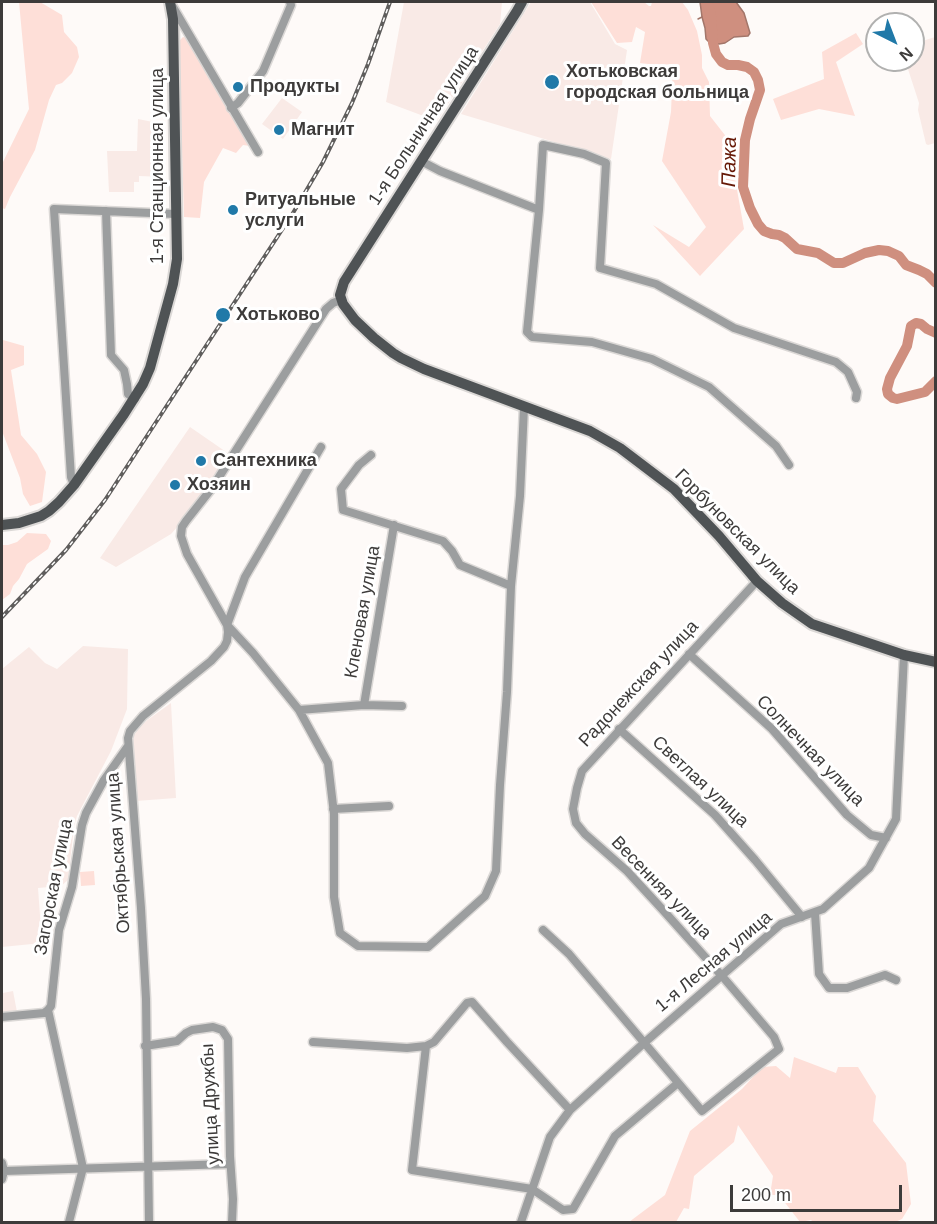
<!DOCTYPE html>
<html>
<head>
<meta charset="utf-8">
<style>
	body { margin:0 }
	#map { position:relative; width:937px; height:1224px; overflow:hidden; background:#fefaf8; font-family:Arial,sans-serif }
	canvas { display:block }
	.frame { position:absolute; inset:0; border:3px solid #3d3b3a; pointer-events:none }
	.north { position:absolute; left:865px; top:12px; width:60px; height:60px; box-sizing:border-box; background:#fff; border:2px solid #b1b1b0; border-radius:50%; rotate:138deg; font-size:16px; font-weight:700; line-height:24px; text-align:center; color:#3d3b3a }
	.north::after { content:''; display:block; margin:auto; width:21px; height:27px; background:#2079a8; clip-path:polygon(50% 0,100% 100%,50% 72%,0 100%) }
	.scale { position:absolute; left:730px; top:1185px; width:172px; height:27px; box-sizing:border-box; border:3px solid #3d3b3a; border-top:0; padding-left:8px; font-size:18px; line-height:21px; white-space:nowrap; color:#3d3b3a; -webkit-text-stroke:4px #fff; paint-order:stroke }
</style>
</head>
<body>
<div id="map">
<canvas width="937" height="1224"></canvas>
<div class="frame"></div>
<div class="north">N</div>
<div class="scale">200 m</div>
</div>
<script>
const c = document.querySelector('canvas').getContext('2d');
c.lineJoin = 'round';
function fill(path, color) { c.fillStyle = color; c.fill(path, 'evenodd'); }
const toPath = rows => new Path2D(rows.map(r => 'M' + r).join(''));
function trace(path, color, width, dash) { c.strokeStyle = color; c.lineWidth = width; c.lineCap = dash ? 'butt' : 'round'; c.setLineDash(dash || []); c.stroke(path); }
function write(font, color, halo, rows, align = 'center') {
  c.font = font + ' Arial,sans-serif'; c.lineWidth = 6; c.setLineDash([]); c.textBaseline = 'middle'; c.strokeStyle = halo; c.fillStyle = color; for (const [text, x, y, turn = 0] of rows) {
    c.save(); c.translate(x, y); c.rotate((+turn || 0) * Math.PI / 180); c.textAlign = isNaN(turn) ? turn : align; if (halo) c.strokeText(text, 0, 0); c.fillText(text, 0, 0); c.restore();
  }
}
const built = toPath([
	[404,2,502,2,500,24,437,121,386,102],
	[531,2,590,2,615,44,627,50,611,159,461,114],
	[935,37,935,143,928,145,926,144,918,110,919,103,905,60,913,60,913,44],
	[282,98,302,112,283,139,262,124],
	[138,119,163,124,164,177,139,176,139,182,134,182,134,192,109,192,107,151,137,151],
	[190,427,232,456,212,488,171,534,116,567,100,558],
	[83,646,128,649,127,709,111,751,77,816,74,826,68,880,61,886,38,888,42,943,2,947,2,669,29,647,45,663,57,669],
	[171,703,176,798,136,801,132,738,139,728,146,721],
	[2,985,3,993,13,991,17,1012,2,1014]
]);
const green = toPath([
	[19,2,40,2,62,15,64,32,77,47,79,57,72,73,62,83,56,85,49,100,35,150,10,197,5,209,2,208,2,164,29,109],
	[591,2,644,2,649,6,651,6,652,2,682,2,688,10,697,31,702,55,702,68,709,82,710,116,728,139,744,229,700,276,653,225,689,247,706,227,662,161,671,112,673,64,656,65,640,63,645,32,636,27,632,42,617,43],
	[856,33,863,44,836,62,855,116,819,109,781,120,773,99,824,79,822,52],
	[183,37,186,38,192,47,250,146,243,145,236,153,223,148,204,182,200,218,184,217,179,46,180,40],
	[2,318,3,340,24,346,24,365,11,370,21,435,37,454,46,472,42,502,30,506,23,494,20,478,2,431],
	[27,533,46,534,51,541,48,549,27,564,19,579,13,586,10,594,2,600,2,545,8,545,17,542],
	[94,871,95,885,81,886,80,872],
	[794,1057,836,1073,838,1067,858,1067,876,1096,873,1121,906,1163,911,1204,902,1219,895,1222,813,1222,811,1220,800,1222,779,1195,770,1195,773,1176,738,1125,734,1142,694,1176,689,1209,684,1208,676,1222,629,1222,665,1195,690,1131,742,1089,762,1067,776,1066,790,1078]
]);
const water = toPath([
	[700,2,736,2,744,13,750,33,748,36,734,37,725,43,719,44,709,42,706,39,705,28,702,17,700,2]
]);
const stream = toPath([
	[698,19,702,17]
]);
const river = toPath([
	[707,2,711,15,713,43,716,54,722,62,728,65,738,65,747,67,754,72,758,80,760,90,750,119,745,140,743,187,750,208,758,224,764,231,772,234,779,235,785,238,797,249,818,253,834,263,843,263,865,253,879,250,888,251,899,256,906,265,919,270,927,274,936,283],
	[936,333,927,329,921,324,916,323,911,326,907,346,890,378,887,389,888,394,893,398,897,399,925,392,936,381]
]);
const minor = toPath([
	[173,7,258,152],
	[231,108,238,103,263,71,291,5,290,2],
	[421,161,440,171,539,210,527,332,532,337,592,342,652,359,709,387,776,446,789,465],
	[539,210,543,145,584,154,606,163,600,268,656,284,734,328,836,362,848,372,857,392,856,398],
	[106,211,111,355,124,370,127,384,128,394,135,399],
	[321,447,245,577,227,625,253,653,299,710,328,763,334,814,334,897,340,933,358,946,428,947,485,896,496,871,500,785,507,692,511,586,520,496,524,407],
	[371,455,359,465,341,489,343,510,443,541,452,551,460,565,511,586],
	[74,485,71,477,54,209,176,214],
	[689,654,772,729,847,815,871,835,886,838],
	[364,705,394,525],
	[299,710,364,705,402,706],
	[619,729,715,815,755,860,802,917],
	[333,809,389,806],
	[815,913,819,974,829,988,847,988,885,975,896,980],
	[543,930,569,954,702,1111,779,1049,774,1037,722,976,662,909,627,871,585,834,576,823,573,809,577,788,582,771,757,581],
	[48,1010,83,1168,69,1222],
	[2,1017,44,1013,48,1010,51,1006,59,930,72,887,82,825,86,813,104,780,128,746],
	[313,1042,407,1048,426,1046,434,1042,467,1003,472,1002,507,1042,570,1110],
	[145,1046,177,1041,186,1033,192,1030,213,1027,222,1030,228,1039,230,1156,233,1199,232,1222],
	[426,1046,412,1170,532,1189,563,1210,573,1209,615,1136,678,1083],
	[2,1163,4,1171,2,1179],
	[4,1171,230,1164],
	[149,1222,146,999,141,908,128,738,130,731,143,716,211,661,224,647,227,641,228,632,227,625,187,554,181,536,182,527,186,521,212,488,326,309,333,303,341,300],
	[521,1222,550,1137,570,1110,644,1043,781,924,823,909,869,868,896,819,904,655]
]);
const major = toPath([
	[522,2,517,11,344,282,340,295,343,304,355,320,374,338,393,353,401,358,424,369,590,431,620,448,674,489,719,536,757,581,782,603,812,624,904,655,936,662],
	[2,525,19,523,41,516,49,511,59,502,74,485,124,414,143,384,150,368,173,284,177,259,173,19,170,2]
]);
const rail = toPath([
	[2,617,66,550,105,500,293,213,323,162,352,103,368,64,390,2]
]);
const markers = [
	[552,82,8,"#2079a8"],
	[238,87,6,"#2079a8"],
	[279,130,6,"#2079a8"],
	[233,210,6,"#2079a8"],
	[223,315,8,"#2079a8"],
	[201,461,6,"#2079a8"],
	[175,485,6,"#2079a8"]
];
const poiNames = [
	["Хотьковская",566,72],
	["городская больница",566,93],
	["Продукты",250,87],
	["Магнит",291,130],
	["Ритуальные",245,200],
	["услуги",245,221],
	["Хотьково",236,315],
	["Сантехника",213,461],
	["Хозяин",187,485]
];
const streetNames = [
	["1-я Больничная улица",424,126,-57],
	["1-я Станционная улица",158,166,-90],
	["Горбуновская улица",737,532,45],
	["Кленовая улица",363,612,-80],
	["Радонежская улица",639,684,-47],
	["Солнечная улица",810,751,46],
	["Светлая улица",700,782,43],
	["Октябрьская улица",119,853,-94],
	["Загорская улица",54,887,-79],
	["Весенняя улица",661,888,46],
	["1-я Лесная улица",714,962,-40],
	["улица Дружбы",211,1104,-93]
];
const waterNames = [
	["Пажа",730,162,-89]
];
fill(built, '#f9eae6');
fill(green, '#fedfd8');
fill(water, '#cf8f7f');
trace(water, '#a3766a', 1.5);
trace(stream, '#a3766a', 1.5);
trace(river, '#cf8f7f', 10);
trace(minor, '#dbd8d6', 11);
trace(major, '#dbd8d6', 14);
trace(minor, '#9c9e9f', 8);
trace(major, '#4f5355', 10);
trace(rail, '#5f5d5c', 4);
trace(rail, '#fff', 1.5, [4.5]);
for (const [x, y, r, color] of markers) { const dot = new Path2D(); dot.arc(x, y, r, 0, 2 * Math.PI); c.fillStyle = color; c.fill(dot); trace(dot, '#fff', 2); }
write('bold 18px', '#3d3b3a', '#fff', poiNames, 'left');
write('18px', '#3d3b3a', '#fff', streetNames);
write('italic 20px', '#661907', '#fff', waterNames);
</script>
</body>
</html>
